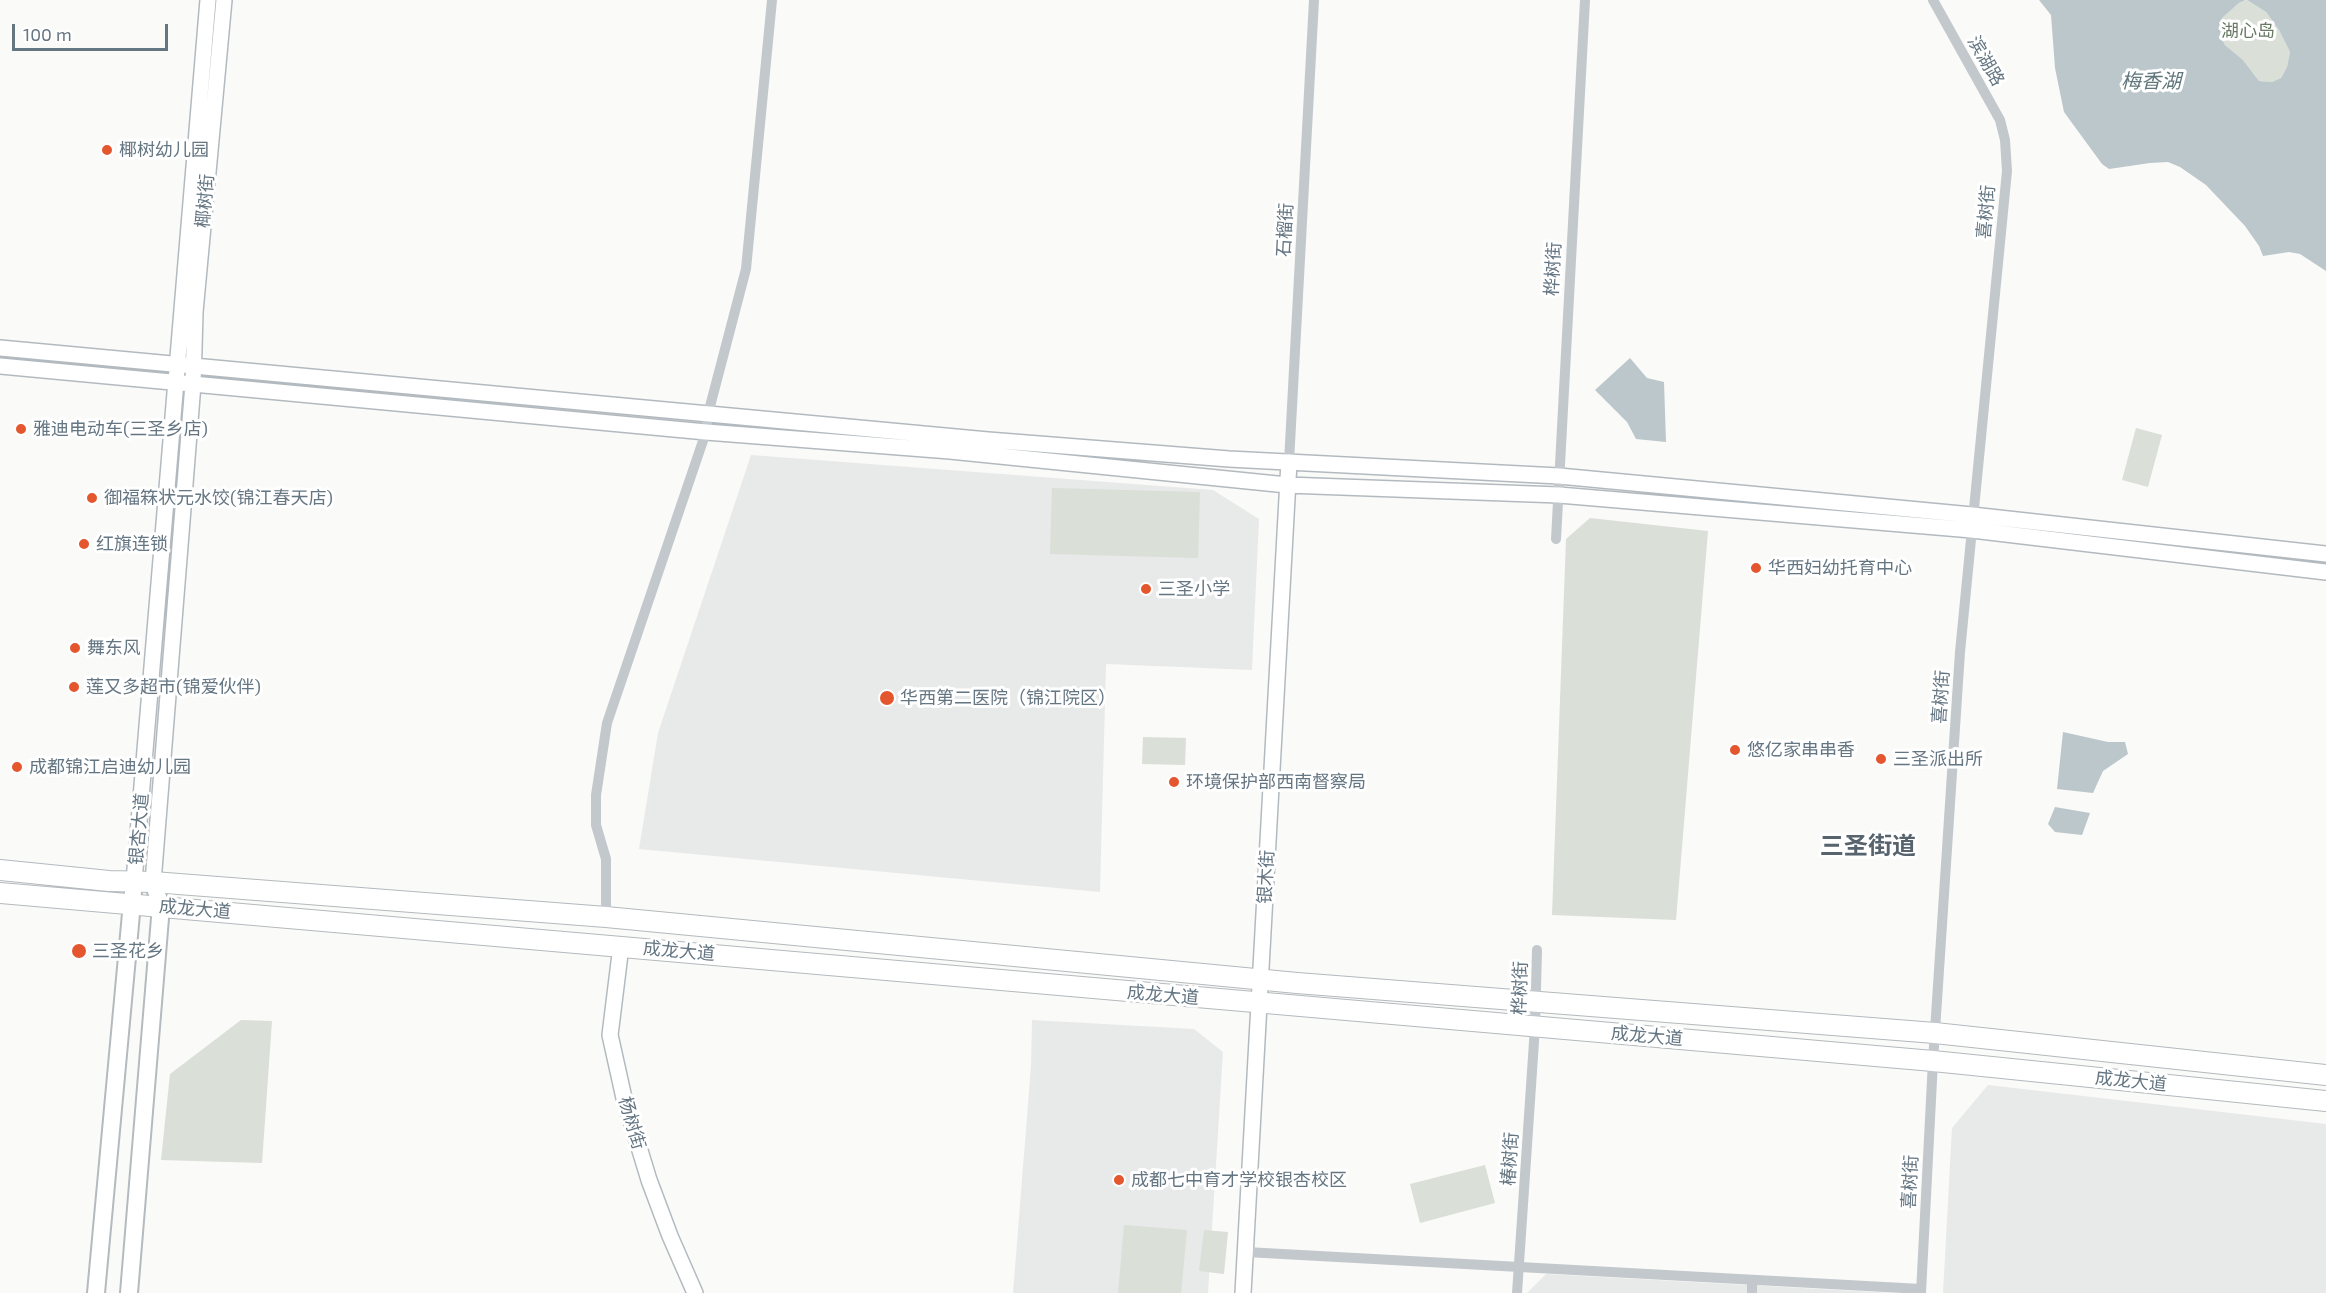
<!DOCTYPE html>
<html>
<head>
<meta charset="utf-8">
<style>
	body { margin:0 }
	#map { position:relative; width:2326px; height:1293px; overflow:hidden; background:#fafaf8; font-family:"Exo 2",sans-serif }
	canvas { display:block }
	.scale { position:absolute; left:12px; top:24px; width:156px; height:27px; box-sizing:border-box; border:3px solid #657683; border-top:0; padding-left:8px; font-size:18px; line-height:21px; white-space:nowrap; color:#657683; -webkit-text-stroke:4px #fff; paint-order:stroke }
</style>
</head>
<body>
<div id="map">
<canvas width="2326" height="1293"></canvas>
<div class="scale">100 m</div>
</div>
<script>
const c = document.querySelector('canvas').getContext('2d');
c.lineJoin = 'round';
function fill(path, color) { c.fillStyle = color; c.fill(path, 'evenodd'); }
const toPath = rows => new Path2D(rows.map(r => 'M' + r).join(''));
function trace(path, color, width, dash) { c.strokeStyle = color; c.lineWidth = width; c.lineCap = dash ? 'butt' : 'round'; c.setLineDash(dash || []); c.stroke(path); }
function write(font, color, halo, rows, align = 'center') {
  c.font = font + ' "Exo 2","Noto Sans SC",sans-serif'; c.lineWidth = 6; c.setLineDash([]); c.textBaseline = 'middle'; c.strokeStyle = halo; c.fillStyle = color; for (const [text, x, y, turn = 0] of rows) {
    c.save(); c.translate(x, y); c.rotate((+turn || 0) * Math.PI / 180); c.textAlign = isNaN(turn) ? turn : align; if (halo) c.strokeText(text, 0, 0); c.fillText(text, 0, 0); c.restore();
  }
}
const built = toPath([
	[751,455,1213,490,1259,519,1252,670,1106,664,1100,892,639,849,658,733],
	[1032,1020,1194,1029,1223,1052,1208,1293,1013,1293,1031,1066],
	[1988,1085,2326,1124,2326,1293,1943,1293,1952,1128],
	[1546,1274,1893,1293,1527,1293]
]);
const green = toPath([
	[2247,0,2266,12,2279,30,2290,52,2287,67,2281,78,2272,82,2259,81,2243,60,2225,45,2220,35,2222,18,2239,3],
	[2136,428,2162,435,2148,487,2122,480],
	[1052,488,1200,492,1198,558,1050,554],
	[1590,518,1708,531,1676,920,1552,915,1566,539],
	[1143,737,1186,738,1185,765,1142,764],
	[241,1020,272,1021,262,1163,161,1160,170,1074],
	[1485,1165,1495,1203,1420,1223,1410,1184],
	[1124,1225,1187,1230,1181,1293,1118,1293],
	[1204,1230,1228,1232,1224,1274,1199,1271]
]);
const water = toPath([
	[2039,0,2246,0,2239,3,2222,18,2220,35,2225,45,2243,60,2259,81,2272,82,2281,78,2287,67,2290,52,2279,30,2266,12,2247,0,2326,0,2326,271,2300,254,2289,252,2263,256,2259,246,2245,226,2206,185,2180,167,2168,162,2150,163,2109,169,2102,164,2064,112,2055,68,2051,15],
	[1630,358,1647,378,1664,382,1666,442,1636,439,1627,422,1595,390],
	[2063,732,2108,742,2125,742,2128,754,2103,771,2093,793,2057,789],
	[2055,807,2090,813,2082,835,2055,832,2048,824]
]);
const street = toPath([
	[1289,462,1314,0],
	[1556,539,1585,0],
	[606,917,606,859,596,825,596,795,607,723,706,432,708,414,746,269,772,0],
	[1246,1252,1921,1289],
	[1517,1293,1535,1027,1537,950],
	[1752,1293,1752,1280],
	[1921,1293,1933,1061,1960,652,2007,171,2005,140,2000,120,1933,0]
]);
const secondary = toPath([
	[0,348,988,440,1229,459,1559,476,1972,515,2326,554],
	[0,366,706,432,950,451,1287,485,1559,495,1972,530,2326,572],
	[134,881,208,0],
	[153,882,193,384,195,312,224,0],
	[621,946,610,1035,624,1098,649,1180,670,1236,695,1293],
	[1243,1293,1289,462]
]);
const primary = toPath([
	[96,1293,134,881],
	[129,1293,161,906,153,882]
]);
const highway = toPath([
	[0,870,109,881,153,882,606,917,1297,983,1935,1033,2326,1075],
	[0,893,1933,1061,2326,1101]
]);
const markers = [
	[107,150,6,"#e4572e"],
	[21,429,6,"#e4572e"],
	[92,498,6,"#e4572e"],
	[84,544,6,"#e4572e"],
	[1756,568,6,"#e4572e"],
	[1146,589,6,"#e4572e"],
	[75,648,6,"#e4572e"],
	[74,687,6,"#e4572e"],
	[887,698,8,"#e4572e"],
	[1735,750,6,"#e4572e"],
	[1881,759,6,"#e4572e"],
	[17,767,6,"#e4572e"],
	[1174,782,6,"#e4572e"],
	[79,951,8,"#e4572e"],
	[1119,1180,6,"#e4572e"]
];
const parkNames = [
	["湖心岛",2248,31]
];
const streetNames = [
	["滨湖路",1986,61,60],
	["椰树街",205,201,-85],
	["喜树街",1986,212,-85],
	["石榴街",1285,230,-87],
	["桦树街",1553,269,-87],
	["喜树街",1941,697,-86],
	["银杏大道",139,829,-85],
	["银木街",1266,877,-87],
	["成龙大道",195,909,5],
	["成龙大道",679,951,5],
	["桦树街",1520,988,-88],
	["成龙大道",1163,995,5],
	["成龙大道",1647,1036,5],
	["成龙大道",2131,1081,6],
	["杨树街",632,1123,74],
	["椿树街",1510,1159,-86],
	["喜树街",1910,1182,-87]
];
const poiNames = [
	["椰树幼儿园",119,150],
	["雅迪电动车(三圣乡店)",33,429],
	["御福箖状元水饺(锦江春天店)",104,498],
	["红旗连锁",96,544],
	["华西妇幼托育中心",1768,568],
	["三圣小学",1158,589],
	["舞东风",87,648],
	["莲又多超市(锦爱伙伴)",86,687],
	["华西第二医院（锦江院区）",900,698],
	["悠亿家串串香",1747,750],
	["三圣派出所",1893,759],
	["成都锦江启迪幼儿园",29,767],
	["环境保护部西南督察局",1186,782],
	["三圣花乡",92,951],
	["成都七中育才学校银杏校区",1131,1180]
];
const waterNames = [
	["梅香湖",2151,81]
];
const districtNames = [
	["三圣街道",1868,846]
];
fill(built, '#e8e9e9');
fill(green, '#dadfd7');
fill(water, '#bbc7cb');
trace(secondary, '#b3babf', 18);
trace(primary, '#b5babe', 20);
trace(highway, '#b4b9bd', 22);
trace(street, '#c3c8cc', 10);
trace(secondary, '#fff', 15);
trace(primary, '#fff', 16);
trace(highway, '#fff', 20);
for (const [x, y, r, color] of markers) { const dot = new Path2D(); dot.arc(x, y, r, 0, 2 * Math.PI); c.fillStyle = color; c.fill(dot); trace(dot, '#fff', 2); }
write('18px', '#687a64', '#fff', parkNames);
write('18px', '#657683', '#fff', streetNames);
write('18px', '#657683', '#fff', poiNames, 'left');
write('italic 20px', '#60757c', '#fff', waterNames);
write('bold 24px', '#57646e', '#fff', districtNames);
</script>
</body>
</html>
